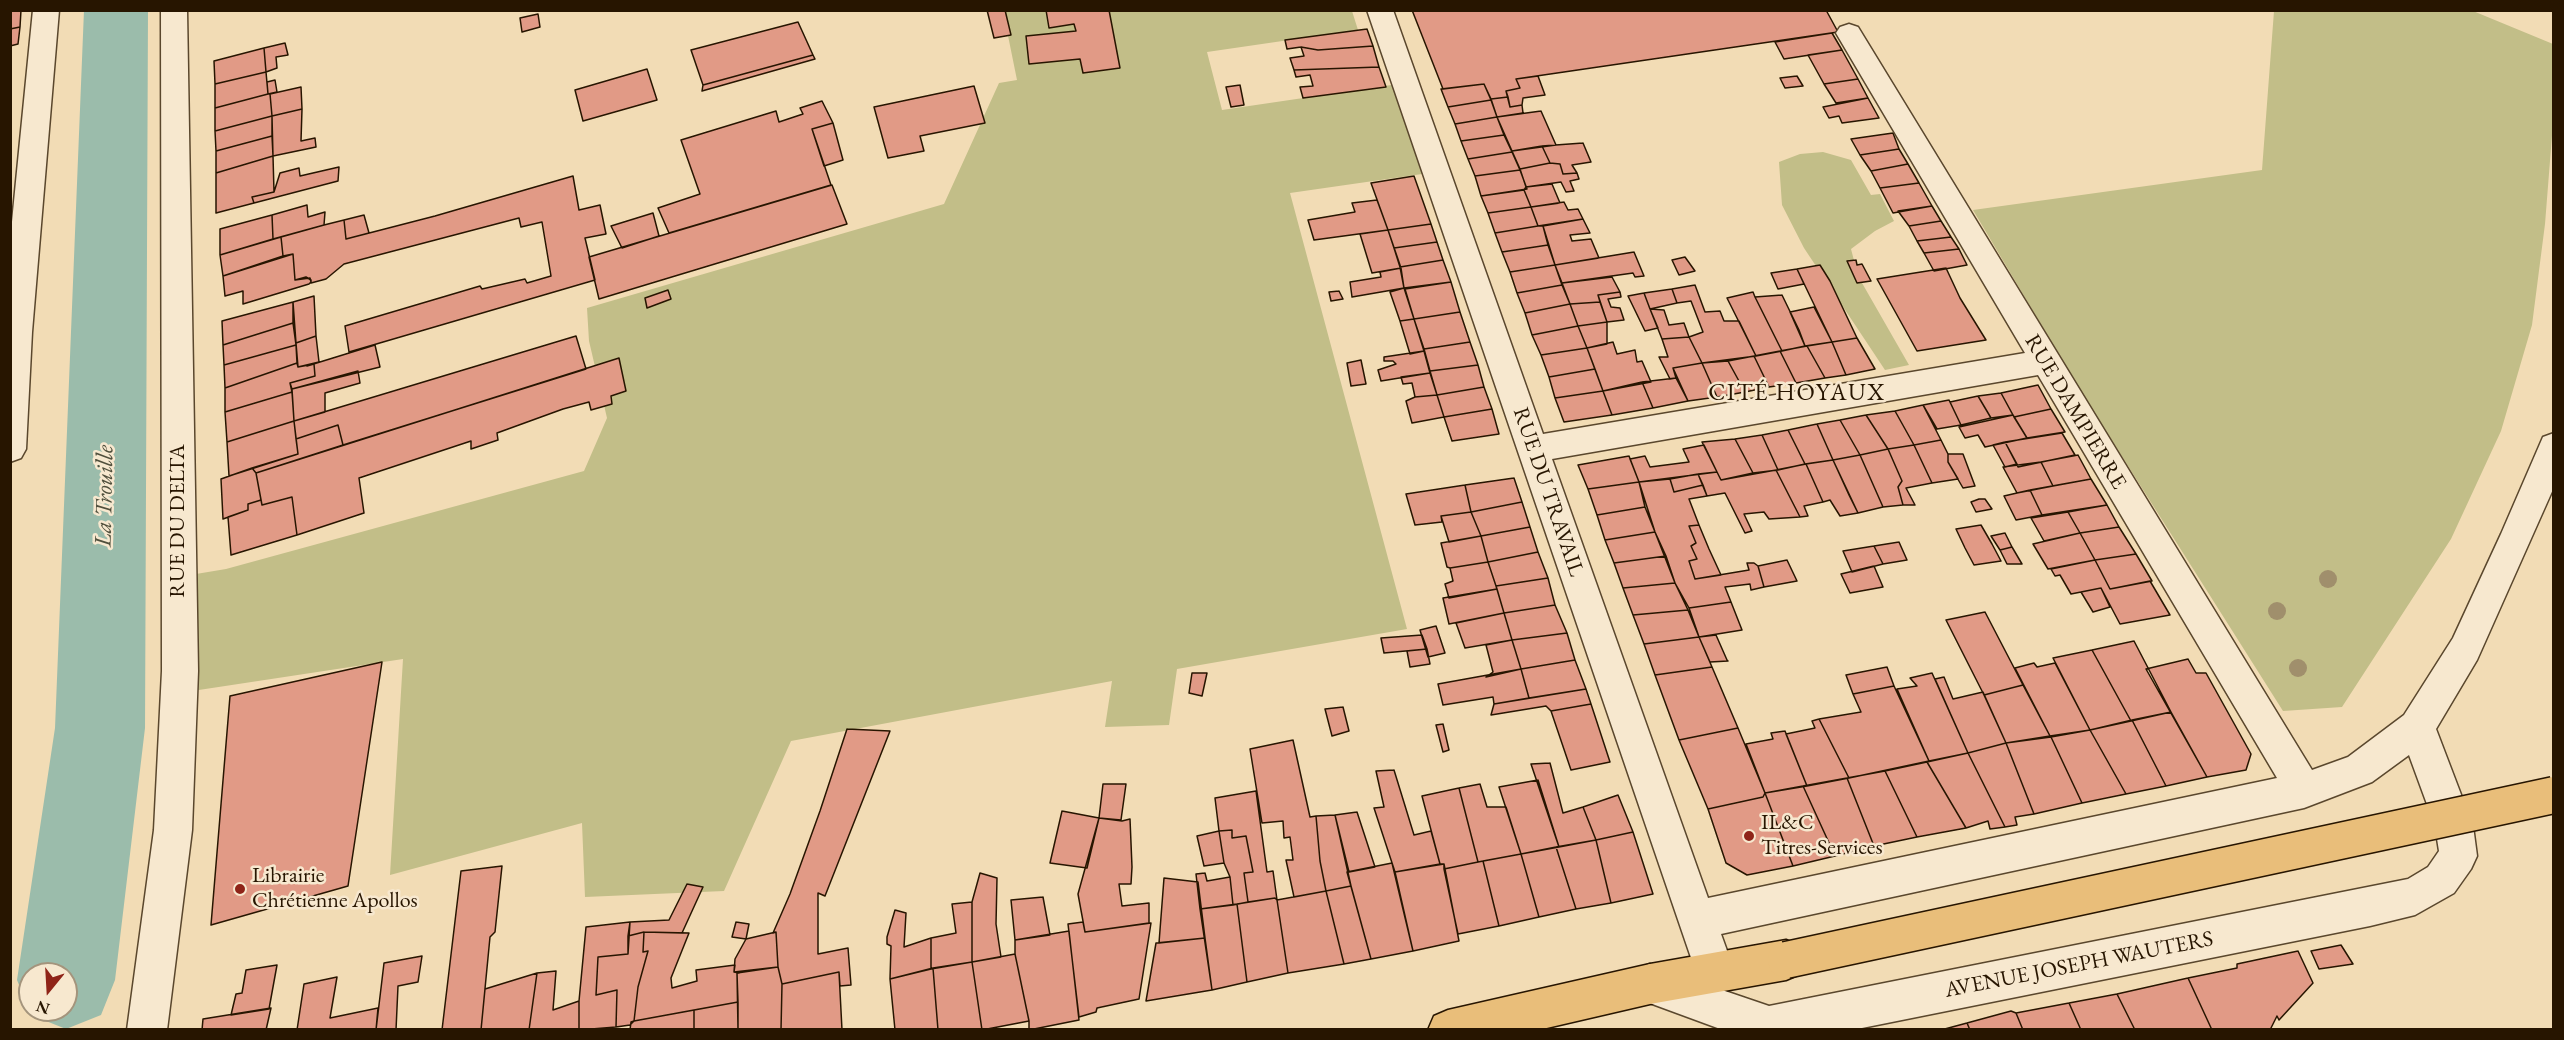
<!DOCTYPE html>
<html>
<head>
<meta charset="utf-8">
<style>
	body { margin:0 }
	#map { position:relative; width:2564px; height:1040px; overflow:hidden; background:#f2dcb5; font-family:"EB Garamond",serif }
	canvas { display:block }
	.frame { position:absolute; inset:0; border:12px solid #271500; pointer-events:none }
	.north { position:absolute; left:18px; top:962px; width:60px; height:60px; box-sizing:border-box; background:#f7e8cf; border:2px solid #a4947c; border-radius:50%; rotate:198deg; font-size:16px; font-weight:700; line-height:24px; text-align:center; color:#271500 }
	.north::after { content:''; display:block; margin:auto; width:21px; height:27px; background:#8f2418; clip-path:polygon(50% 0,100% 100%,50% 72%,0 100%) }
</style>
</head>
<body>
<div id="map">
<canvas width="2564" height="1040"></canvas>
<div class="frame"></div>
<div class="north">N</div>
</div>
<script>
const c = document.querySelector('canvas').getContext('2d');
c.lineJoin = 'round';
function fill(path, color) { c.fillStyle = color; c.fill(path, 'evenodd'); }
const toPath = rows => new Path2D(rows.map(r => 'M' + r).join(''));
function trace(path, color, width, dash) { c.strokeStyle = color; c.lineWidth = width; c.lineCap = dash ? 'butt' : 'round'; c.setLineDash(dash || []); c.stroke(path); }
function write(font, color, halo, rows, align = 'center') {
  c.font = font + ' "EB Garamond",serif'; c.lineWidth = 5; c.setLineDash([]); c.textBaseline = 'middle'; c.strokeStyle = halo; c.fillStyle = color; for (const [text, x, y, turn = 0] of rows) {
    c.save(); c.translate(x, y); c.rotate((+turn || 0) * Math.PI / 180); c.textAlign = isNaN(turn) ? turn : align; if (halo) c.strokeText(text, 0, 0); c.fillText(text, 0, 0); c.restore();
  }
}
const green = toPath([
	[1003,11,1352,11,1358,30,1207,52,1222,110,1405,83,1436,172,1290,193,1407,629,1177,669,1169,725,1105,727,1112,681,791,741,724,891,585,897,582,823,390,875,403,659,179,693,178,577,226,569,584,471,607,418,589,341,587,308,944,204,999,83,1017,80],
	[2274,11,2473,11,2553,44,2553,123,2545,224,2532,325,2501,431,2451,539,2342,707,2283,711,2078,387,1973,210,2262,170],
	[1823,152,1851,160,1871,195,1880,194,1894,221,1875,231,1851,249,1858,276,1909,365,1885,370,1804,248,1782,205,1779,162,1800,154]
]);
const river = toPath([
	[84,10,148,10,145,728,115,980,101,1015,66,1029,31,1015,17,980,55,728,84,10],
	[30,974,66,974,66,1010,30,1010,30,974]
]);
const building = toPath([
	[10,10,21,10,20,27,10,29,10,10],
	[987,10,1005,10,1011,35,994,38,987,10],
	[1046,10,1109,10,1120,68,1083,73,1080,59,1029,64,1026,36,1076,31,1074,24,1049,28,1046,10],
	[1412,10,1826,10,1838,32,1516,79,1520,88,1506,91,1508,97,1491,99,1484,84,1443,89,1412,10],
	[538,14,540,27,522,32,520,18,538,14],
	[798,22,813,55,703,85,691,50,798,22],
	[20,27,18,44,10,46,10,29,20,27],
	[1367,29,1373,46,1318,50,1301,47,1287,49,1285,40,1367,29],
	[1832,33,1842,50,1784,59,1775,42,1832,33],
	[285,43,288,55,276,57,277,68,266,72,264,48,285,43],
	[1373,46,1379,67,1294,70,1290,58,1304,56,1301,47,1318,50,1373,46],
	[264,48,266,72,215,84,214,61,264,48],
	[1842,50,1858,79,1824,84,1808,55,1842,50],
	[813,55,815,59,702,91,703,85,813,55],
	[1379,67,1386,87,1303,98,1300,87,1313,86,1310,75,1296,77,1294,70,1379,67],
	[647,69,657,100,583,121,575,90,647,69],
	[266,72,268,94,215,108,215,84,266,72],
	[1538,76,1545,95,1523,98,1522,105,1510,107,1506,91,1520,88,1516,79,1538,76],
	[1797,76,1803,86,1785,88,1780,78,1797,76],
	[1858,79,1868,98,1836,103,1824,84,1858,79],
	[275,80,277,92,268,94,267,82,275,80],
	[1484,84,1491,100,1448,107,1441,89,1484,84],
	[1240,85,1244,105,1231,107,1226,87,1240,85],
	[974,86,985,123,920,136,924,151,888,158,874,107,974,86],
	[301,87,302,109,272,116,270,94,301,87],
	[268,94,270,94,272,116,215,131,215,108,268,94],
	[1508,97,1510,107,1522,105,1523,113,1497,117,1491,99,1508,97],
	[1868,98,1879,118,1842,123,1839,116,1829,118,1823,107,1868,98],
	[1491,100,1497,117,1455,124,1448,107,1491,100],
	[822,101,833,123,812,129,831,185,669,233,658,208,700,194,681,140,776,111,779,122,803,114,800,108,822,101],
	[302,109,301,141,315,138,316,147,273,156,272,116,302,109],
	[1541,111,1556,145,1512,151,1497,117,1541,111],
	[272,116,272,136,216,151,215,131,272,116],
	[1497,117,1504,135,1461,141,1455,124,1497,117],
	[833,123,843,160,824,166,812,129,833,123],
	[1893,133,1899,149,1860,155,1851,139,1893,133],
	[1504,135,1512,152,1468,159,1461,141,1504,135],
	[272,136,273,156,216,173,216,151,272,136],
	[1583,143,1591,162,1572,165,1577,173,1563,174,1560,164,1550,163,1542,146,1583,143],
	[1542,146,1550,163,1520,169,1512,151,1542,146],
	[1899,149,1908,164,1871,171,1860,155,1899,149],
	[1512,152,1520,170,1475,176,1468,159,1512,152],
	[273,156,274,192,252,197,254,203,216,213,216,173,273,156],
	[1550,163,1560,164,1563,174,1577,173,1579,179,1570,181,1574,191,1566,192,1561,182,1526,187,1520,169,1550,163],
	[1908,164,1919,183,1880,188,1871,171,1908,164],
	[339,167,338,181,254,203,252,197,274,192,280,173,299,168,300,176,339,167],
	[1520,170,1527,189,1481,196,1475,176,1520,170],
	[573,176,579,210,600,205,606,234,585,238,595,280,349,352,345,326,480,286,482,289,525,279,527,283,551,276,542,222,521,227,519,218,344,264,326,279,311,283,311,280,306,277,295,280,293,254,283,256,281,237,324,225,344,220,346,239,435,216,573,176],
	[1414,176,1431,224,1388,230,1371,183,1414,176],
	[1919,183,1932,206,1893,213,1880,188,1919,183],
	[1552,184,1560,203,1531,207,1524,190,1526,187,1552,184],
	[832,185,847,224,599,299,589,257,832,185],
	[1524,190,1531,207,1488,213,1481,196,1524,190],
	[1377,200,1388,230,1314,240,1308,220,1355,212,1352,203,1377,200],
	[1564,202,1568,210,1578,209,1583,219,1538,226,1531,207,1564,202],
	[307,205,308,217,325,212,324,225,273,239,272,215,307,205],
	[1932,206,1941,221,1909,226,1898,211,1932,206],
	[1531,207,1538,226,1495,233,1488,213,1531,207],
	[653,213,659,236,622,248,611,226,653,213],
	[272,215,273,239,220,255,220,229,272,215],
	[364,215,369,233,346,239,344,220,364,215],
	[1583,219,1590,233,1570,235,1572,241,1591,239,1599,258,1555,265,1543,226,1583,219],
	[1941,221,1951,237,1917,241,1909,226,1941,221],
	[1431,224,1437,242,1394,248,1388,230,1431,224],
	[1538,226,1543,226,1548,245,1502,252,1495,233,1538,226],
	[1388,230,1401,268,1372,273,1360,234,1388,230],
	[281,237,283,256,223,276,220,255,281,237],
	[1951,237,1959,249,1924,253,1917,241,1951,237],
	[1437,242,1443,260,1400,267,1394,248,1437,242],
	[1548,245,1555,265,1510,272,1502,252,1548,245],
	[1959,249,1967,265,1934,271,1924,253,1959,249],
	[1634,252,1644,276,1635,277,1633,273,1562,283,1555,265,1634,252],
	[293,254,295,280,310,278,311,282,309,284,243,304,243,291,225,296,223,276,293,254],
	[1685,257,1695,271,1679,275,1672,260,1685,257],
	[1443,260,1451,282,1404,288,1400,267,1443,260],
	[1856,260,1857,265,1862,264,1871,281,1857,283,1847,261,1856,260],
	[1555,265,1562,285,1517,293,1510,272,1555,265],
	[1820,265,1830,281,1857,338,1832,342,1797,269,1820,265],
	[1401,268,1404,288,1352,297,1350,282,1381,277,1380,272,1401,268],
	[1946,268,1960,298,1986,340,1917,351,1877,279,1946,268],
	[1797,269,1804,284,1778,289,1771,273,1797,269],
	[1612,277,1620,292,1598,295,1600,302,1570,304,1562,283,1612,277],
	[1451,282,1460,312,1414,319,1405,289,1451,282],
	[1562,285,1570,304,1525,313,1517,293,1562,285],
	[1695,285,1705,312,1720,311,1724,321,1739,321,1756,356,1702,363,1689,337,1703,332,1691,301,1677,303,1672,289,1695,285],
	[1404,288,1414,319,1400,321,1390,292,1404,288],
	[1672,289,1677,303,1650,309,1644,293,1672,289],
	[668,290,671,299,647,308,645,298,668,290],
	[1339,291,1343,299,1331,301,1329,292,1339,291],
	[1620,292,1621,297,1608,299,1611,307,1620,308,1624,320,1607,322,1598,295,1620,292],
	[1753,292,1755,297,1782,351,1756,356,1727,298,1753,292],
	[1644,293,1650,309,1658,328,1645,331,1628,296,1644,293],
	[1782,295,1799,330,1805,346,1782,351,1755,297,1782,295],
	[314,296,316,336,296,343,293,302,314,296],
	[293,302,293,323,223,345,222,321,293,302],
	[1600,302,1607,322,1578,326,1570,304,1600,302],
	[1570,304,1578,326,1532,335,1525,313,1570,304],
	[1814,307,1832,342,1805,346,1790,312,1814,307],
	[1650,309,1664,310,1669,325,1684,323,1689,337,1662,339,1650,309],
	[1460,312,1470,342,1424,349,1414,319,1460,312],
	[1414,319,1424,351,1410,354,1400,321,1414,319],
	[1607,322,1607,344,1587,348,1578,326,1607,322],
	[293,323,296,345,224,365,223,345,293,323],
	[1578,326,1587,348,1541,355,1532,335,1578,326],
	[316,336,319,362,298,367,296,343,316,336],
	[576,336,586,369,343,445,338,425,296,439,294,421,576,336],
	[1689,337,1702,363,1673,368,1676,378,1670,379,1659,357,1668,357,1662,339,1689,337],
	[1857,338,1875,369,1846,375,1832,342,1857,338],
	[1470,342,1478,365,1430,371,1424,349,1470,342],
	[1613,342,1617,354,1635,350,1637,362,1642,361,1651,382,1603,391,1587,348,1613,342],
	[1832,342,1846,375,1825,378,1807,346,1832,342],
	[296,345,297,363,225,388,224,365,296,345],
	[375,345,380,367,292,389,290,383,315,376,314,364,307,366,375,345],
	[1807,346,1825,378,1796,383,1780,351,1807,346],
	[1587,348,1595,369,1549,377,1541,355,1587,348],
	[1424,351,1430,373,1381,381,1378,370,1396,364,1393,361,1384,361,1384,357,1424,351],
	[1780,351,1796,383,1769,387,1754,356,1780,351],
	[1754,356,1769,387,1745,392,1728,361,1754,356],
	[619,358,626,391,611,396,612,404,591,410,589,402,563,409,497,433,498,440,471,449,471,441,359,478,364,513,297,535,292,497,262,505,256,473,619,358],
	[1361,360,1366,384,1351,386,1347,363,1361,360],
	[1728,361,1745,392,1717,397,1702,363,1728,361],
	[297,363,298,367,314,364,315,376,290,383,292,392,225,412,225,388,297,363],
	[1702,363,1717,397,1688,401,1673,368,1702,363],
	[1478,365,1484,387,1437,395,1430,371,1478,365],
	[1595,369,1603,391,1555,398,1549,377,1595,369],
	[358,371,360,383,325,393,325,412,294,421,292,389,358,371],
	[1430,373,1437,395,1415,397,1412,383,1403,384,1401,377,1430,373],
	[1676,378,1688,401,1653,408,1642,382,1676,378],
	[1642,382,1653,408,1612,415,1603,391,1642,382],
	[2038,385,2051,409,2014,417,2001,393,2038,385],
	[1484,387,1492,409,1444,417,1437,395,1484,387],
	[1603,391,1612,415,1564,422,1555,398,1603,391],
	[292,392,294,421,227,442,225,412,292,392],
	[2001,393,2013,415,1991,418,1978,396,2001,393],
	[1437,395,1444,417,1412,423,1406,401,1415,397,1437,395],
	[1978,396,1991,418,1961,425,1950,402,1978,396],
	[1949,400,1961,425,1937,429,1923,405,1949,400],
	[1923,405,1941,440,1914,445,1895,411,1923,405],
	[1492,409,1499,434,1452,441,1444,417,1492,409],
	[2051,409,2065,432,2027,438,2014,417,2051,409],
	[1895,411,1914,445,1888,449,1866,415,1895,411],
	[1866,415,1888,449,1860,455,1840,420,1866,415],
	[2013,415,2027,438,1985,447,1978,435,1965,438,1959,427,2013,415],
	[1840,420,1860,455,1833,460,1817,424,1840,420],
	[294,421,298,454,229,476,227,442,294,421],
	[1817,424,1833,460,1805,464,1788,430,1817,424],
	[338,425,343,445,256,473,252,468,298,454,296,439,338,425],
	[1788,430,1805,464,1778,470,1762,435,1788,430],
	[2062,433,2075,455,2018,467,2005,442,2062,433],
	[1762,435,1778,470,1753,473,1735,439,1762,435],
	[1735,439,1753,473,1721,480,1702,442,1735,439],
	[1941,440,1948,454,1948,462,1958,479,1932,483,1914,445,1941,440],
	[2005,442,2017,464,2005,467,1993,445,2005,442],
	[1704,445,1717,472,1639,482,1630,459,1645,456,1650,467,1689,462,1683,449,1704,445],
	[1914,445,1932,483,1906,488,1915,505,1903,505,1898,487,1902,481,1888,449,1914,445],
	[1888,449,1902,481,1898,487,1903,505,1883,507,1860,455,1888,449],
	[1948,454,1963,454,1975,486,1963,488,1948,462,1948,454],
	[1860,455,1883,507,1858,513,1833,460,1860,455],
	[2078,455,2091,479,2053,486,2041,462,2078,455],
	[1629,456,1639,482,1588,489,1578,465,1629,456],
	[1833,460,1849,495,1858,513,1840,516,1830,500,1823,502,1806,464,1833,460],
	[2041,462,2053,486,2017,493,2003,467,2041,462],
	[1806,464,1823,502,1804,506,1808,516,1800,517,1776,470,1806,464],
	[252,468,256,473,261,500,248,504,248,510,223,519,221,479,252,468],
	[1776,470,1800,517,1769,519,1764,512,1744,514,1752,531,1745,533,1725,493,1707,496,1698,474,1717,472,1721,480,1776,470],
	[1698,474,1703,485,1674,492,1670,479,1698,474],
	[1514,478,1522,502,1471,512,1465,485,1514,478],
	[1670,479,1674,492,1703,485,1707,496,1689,499,1699,525,1689,526,1696,543,1691,546,1697,559,1689,561,1695,579,1749,570,1747,563,1754,563,1758,566,1764,587,1751,590,1750,584,1725,587,1731,602,1689,608,1675,583,1655,532,1639,482,1670,479],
	[2091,479,2107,505,2042,515,2030,490,2091,479],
	[1639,482,1645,507,1597,515,1588,489,1639,482],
	[1465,485,1471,512,1441,516,1442,522,1415,525,1406,494,1465,485],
	[2030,490,2042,515,2016,520,2004,496,2030,490],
	[292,497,297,535,231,555,228,517,248,510,248,504,261,500,262,505,292,497],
	[1979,499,1985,499,1992,509,1976,512,1971,502,1979,499],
	[1522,502,1530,527,1481,536,1471,512,1522,502],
	[2107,505,2119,527,2080,533,2068,512,2107,505],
	[1645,507,1655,532,1605,540,1597,515,1645,507],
	[1471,512,1481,536,1449,542,1441,516,1471,512],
	[2068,512,2080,533,2044,541,2031,518,2068,512],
	[1699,525,1709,549,1721,575,1695,579,1689,561,1697,559,1691,546,1696,543,1689,526,1699,525],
	[1981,525,1992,544,2001,561,1974,565,1965,548,1956,529,1981,525],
	[1530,527,1538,552,1488,562,1481,536,1530,527],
	[2119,527,2136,554,2095,560,2080,533,2119,527],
	[1655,532,1666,556,1614,563,1605,540,1655,532],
	[2005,533,2012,547,2000,550,1991,536,2005,533],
	[2080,533,2095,560,2048,569,2033,544,2080,533],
	[1481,536,1488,562,1450,568,1447,567,1441,543,1481,536],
	[1899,542,1907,560,1883,564,1874,546,1899,542],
	[1874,546,1883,564,1852,572,1843,551,1874,546],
	[2012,547,2022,564,2007,564,2000,550,2012,547],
	[1538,552,1548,578,1496,586,1488,562,1538,552],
	[2136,554,2152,581,2110,589,2095,560,2136,554],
	[1666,556,1675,583,1623,588,1614,563,1666,556],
	[1787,560,1797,581,1764,587,1758,566,1787,560],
	[2095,560,2110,589,2150,581,2170,615,2120,624,2101,588,2071,594,2060,575,2055,576,2051,569,2095,560],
	[1488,562,1497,589,1449,598,1445,584,1453,581,1450,568,1488,562],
	[1874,566,1883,587,1850,593,1841,574,1874,566],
	[1548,578,1555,605,1504,613,1496,586,1548,578],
	[1675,583,1688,610,1633,615,1623,588,1675,583],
	[2101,588,2110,607,2093,612,2081,592,2101,588],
	[1497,589,1504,613,1449,624,1443,598,1497,589],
	[1731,602,1742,630,1699,637,1689,608,1731,602],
	[1555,605,1567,633,1512,640,1504,613,1555,605],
	[1688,610,1699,637,1644,644,1633,615,1688,610],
	[1985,612,2023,685,1984,695,1946,620,1985,612],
	[1504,613,1512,640,1465,648,1456,623,1504,613],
	[1436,626,1445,653,1428,657,1420,630,1436,626],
	[1567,633,1575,660,1521,669,1512,640,1567,633],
	[1422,635,1427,649,1384,653,1381,638,1422,635],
	[1716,635,1727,660,1728,661,1710,662,1699,637,1716,635],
	[1699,637,1712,667,1655,675,1644,644,1699,637],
	[1512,640,1521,669,1486,677,1493,672,1486,645,1512,640],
	[2134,641,2171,712,2131,721,2092,650,2134,641],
	[1427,649,1430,664,1410,667,1407,651,1427,649],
	[2092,650,2131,721,2090,730,2053,658,2092,650],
	[2188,659,2196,673,2206,673,2251,754,2246,770,2207,777,2146,669,2188,659],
	[1575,660,1586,689,1529,698,1521,669,1575,660],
	[382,662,348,886,211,925,230,696,382,662],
	[2034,663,2037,667,2055,663,2090,730,2050,736,2015,668,2034,663],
	[1712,667,1738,728,1679,740,1655,675,1712,667],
	[1887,667,1894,686,1853,694,1846,675,1887,667],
	[1521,669,1529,698,1494,704,1493,697,1443,705,1438,684,1521,669],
	[1192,673,1207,673,1202,696,1189,693,1192,673],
	[1932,673,1968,753,1929,761,1897,689,1917,686,1910,678,1932,673],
	[1944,677,1953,699,1983,692,2006,743,1968,753,1935,679,1944,677],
	[2023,685,2050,736,2006,743,1984,695,2023,685],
	[1894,686,1929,761,1849,778,1819,719,1861,712,1853,694,1894,686],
	[1586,689,1591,704,1551,711,1546,706,1491,715,1494,704,1586,689],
	[1591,704,1610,762,1571,770,1551,711,1591,704],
	[1343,707,1349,731,1332,736,1325,709,1343,707],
	[2171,712,2207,777,2166,786,2132,720,2171,712],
	[1819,719,1849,778,1807,786,1786,734,1815,728,1812,721,1819,719],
	[2132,720,2166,786,2126,794,2090,730,2132,720],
	[1443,724,1449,750,1443,752,1436,725,1443,724],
	[1738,728,1765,793,1763,797,1708,809,1679,740,1738,728],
	[847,729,890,731,825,896,818,893,818,954,848,948,851,985,840,986,839,972,782,984,778,967,776,932,773,933,790,894,820,811,847,729],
	[2090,730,2126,794,2082,803,2051,737,2090,730],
	[1785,731,1807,786,1765,793,1746,744,1773,739,1771,733,1785,731],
	[2051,737,2082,803,2034,814,2006,743,2051,737],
	[1293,740,1310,817,1316,816,1320,861,1326,891,1294,897,1286,860,1293,860,1290,837,1284,838,1283,821,1262,823,1250,749,1293,740],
	[2006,743,2034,814,2015,817,2017,825,2005,827,1968,753,2006,743],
	[1968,753,2005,827,1990,829,1988,821,1966,828,1927,762,1968,753],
	[1927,762,1966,828,1917,837,1885,771,1927,762],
	[1550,763,1563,813,1583,807,1596,840,1559,847,1531,764,1550,763],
	[1394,770,1414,835,1431,831,1440,864,1395,872,1374,808,1384,807,1376,771,1394,770],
	[1885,771,1917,837,1874,846,1847,778,1885,771],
	[1847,778,1874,846,1835,856,1803,786,1847,778],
	[1538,780,1559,847,1521,854,1499,787,1538,780],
	[1103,784,1126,784,1121,820,1099,818,1103,784],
	[1480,784,1487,807,1506,807,1521,854,1478,862,1459,788,1480,784],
	[1803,786,1835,856,1793,866,1765,793,1803,786],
	[1459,788,1478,862,1444,869,1444,864,1440,864,1422,796,1459,788],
	[1256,791,1267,872,1273,871,1277,900,1275,898,1248,902,1244,873,1253,872,1246,836,1232,838,1232,830,1219,831,1215,798,1256,791],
	[1765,793,1793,866,1747,875,1726,863,1708,809,1763,797,1765,793],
	[1618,795,1633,832,1596,840,1583,807,1618,795],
	[1062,811,1099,818,1087,868,1050,863,1062,811],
	[1357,812,1375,867,1349,872,1335,815,1357,812],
	[1335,815,1351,886,1326,891,1320,861,1316,816,1335,815],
	[1099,818,1122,821,1130,819,1132,867,1131,884,1119,884,1122,906,1149,903,1149,923,1085,932,1078,894,1099,818],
	[1232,830,1232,838,1246,836,1253,872,1244,873,1248,902,1233,905,1230,877,1224,863,1219,831,1232,830],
	[1219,831,1224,863,1204,866,1197,836,1219,831],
	[1633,832,1653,894,1611,903,1596,840,1633,832],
	[1596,840,1611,903,1576,909,1556,847,1596,840],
	[1556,847,1576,909,1539,917,1521,854,1556,847],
	[1521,854,1539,917,1499,926,1483,861,1521,854],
	[1483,861,1499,926,1458,934,1444,869,1483,861],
	[1392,863,1413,951,1371,959,1347,872,1392,863],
	[1444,864,1459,941,1413,951,1395,872,1444,864],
	[502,866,495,932,490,937,481,1030,442,1030,461,871,502,866],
	[980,873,997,878,996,924,1001,957,972,962,972,902,980,873],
	[1205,873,1207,881,1230,877,1233,905,1200,909,1196,874,1205,873],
	[1164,878,1198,882,1205,938,1159,943,1164,878],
	[687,884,703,887,682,933,644,932,628,936,630,922,669,920,687,884],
	[1351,886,1371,959,1344,964,1326,891,1351,886],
	[1326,891,1344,964,1288,973,1277,900,1326,891],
	[1043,897,1050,935,1015,940,1011,900,1043,897],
	[1275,898,1277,900,1288,973,1247,982,1237,904,1275,898],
	[972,902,972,962,931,969,931,938,956,933,952,904,972,902],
	[1237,904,1247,982,1212,990,1200,909,1237,904],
	[895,910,906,913,904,947,931,938,931,969,890,979,891,946,887,944,887,937,895,910],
	[630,922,628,954,598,957,596,995,617,990,616,1027,579,1030,579,1001,586,927,630,922],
	[736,922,749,924,746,939,732,937,736,922],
	[1083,922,1085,932,1151,923,1139,999,1097,1008,1096,1012,1079,1017,1068,924,1083,922],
	[1069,931,1079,1020,1029,1030,1029,1021,1015,954,1015,940,1069,931],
	[644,932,643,952,648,951,638,987,634,1021,630,1025,616,1027,617,990,596,995,598,957,628,954,628,936,644,932],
	[644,932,689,933,671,978,672,988,697,981,696,970,735,965,734,972,739,973,737,973,738,1002,634,1021,638,987,648,951,643,952,644,932],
	[776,932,778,967,734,972,735,959,746,939,776,932],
	[1205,938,1212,990,1146,1001,1156,943,1205,938],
	[2341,945,2353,964,2319,969,2311,951,2341,945],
	[2298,951,2313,983,2279,1020,2277,1016,2270,1030,2212,1030,2188,978,2237,968,2237,964,2298,951],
	[1015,954,1029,1021,982,1030,972,962,1015,954],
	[422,956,418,982,398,986,396,1030,376,1030,384,963,422,956],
	[972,962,982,1030,938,1030,933,968,972,962],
	[277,965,269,1009,231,1015,236,994,242,993,246,970,277,965],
	[778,967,782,984,781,1030,738,1030,737,973,778,967],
	[933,968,938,1030,895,1030,890,979,933,968],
	[556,971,553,1010,579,1001,579,1030,529,1030,537,973,556,971],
	[839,972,842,1030,781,1030,782,984,839,972],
	[537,973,529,1030,481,1030,485,989,537,973],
	[337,977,330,1018,378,1008,376,1030,297,1030,304,984,337,977],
	[2188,978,2212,1030,2135,1030,2117,994,2188,978],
	[2117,994,2135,1030,2081,1030,2069,1003,2117,994],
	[738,1002,738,1030,694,1030,694,1010,738,1002],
	[2069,1003,2081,1030,2023,1030,2016,1013,2069,1003],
	[271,1008,266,1030,202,1030,203,1019,271,1008],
	[694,1010,694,1030,630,1030,631,1022,634,1021,694,1010],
	[2011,1011,2016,1013,2023,1030,1970,1030,1967,1023,2011,1011],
	[1967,1023,1970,1030,1941,1030,1967,1023]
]);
const minor = toPath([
	[33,10,59,10,32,332,26,449,21,458,10,462,10,242,33,10],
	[161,10,187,10,198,671,192,830,167,1030,127,1030,154,830,162,671,161,10],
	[1367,10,1393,10,1543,434,2025,353,1836,33,1840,27,1849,24,1858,27,2312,770,2348,757,2404,715,2453,638,2501,534,2543,437,2554,433,2554,487,2477,660,2436,729,2473,826,2477,856,2471,869,2454,893,2415,915,2370,926,1852,1030,1723,1030,1636,998,1630,984,1636,970,1650,964,1699,981,1367,10],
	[2038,375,2277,778,1708,898,1552,459,2038,375],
	[2409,755,2435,826,2439,851,2428,867,2408,879,1769,1006,1722,990,1729,987,1735,973,1721,934,2304,808,2372,782,2409,755]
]);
const major = toPath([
	[1786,940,1800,946,1806,960,1800,974,1786,980,1650,1004,1538,1030,1428,1030,1434,1016,1448,1010,1650,964,1786,940]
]);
const majorBridge = toPath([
	[1786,960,2554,795]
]);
const trees = [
	[2328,579],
	[2277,611],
	[2298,668]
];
const markers = [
	[1749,836,6,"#8f2418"],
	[240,889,6,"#8f2418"]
];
const streetNames = [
	["RUE DAMPIERRE",2075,412,59],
	["RUE DU TRAVAIL",1548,492,71],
	["RUE DU DELTA",178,521,-90],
	["AVENUE JOSEPH WAUTERS",2079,965,-11]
];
const poiNames = [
	["IL&C",1761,823],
	["Titres-Services",1761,848],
	["Librairie",252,876],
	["Chrétienne Apollos",252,901]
];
const neighbourhoodNames = [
	["CITÉ HOYAUX",1797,393]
];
const waterNames = [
	["La Trouille",105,496,-89]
];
fill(green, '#c2be88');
fill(river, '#9bbcab');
fill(building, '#e19a86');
trace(building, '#271500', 1.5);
trace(minor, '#5a472d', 3);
trace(major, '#271500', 3);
fill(minor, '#f7e8cf');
fill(major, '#e9be7a');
trace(majorBridge, '#271500', 39, []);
trace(majorBridge, '#e9be7a', 36);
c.fillStyle = '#a08f6c';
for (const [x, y] of trees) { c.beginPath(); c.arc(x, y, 9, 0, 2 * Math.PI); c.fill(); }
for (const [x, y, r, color] of markers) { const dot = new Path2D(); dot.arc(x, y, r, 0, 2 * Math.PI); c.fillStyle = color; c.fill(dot); trace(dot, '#f7e8cf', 2); }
write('22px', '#271500', '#f7e8cf', streetNames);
write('22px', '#271500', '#f7e8cf', poiNames, 'left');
c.letterSpacing = '1.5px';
write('24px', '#271500', '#f7e8cf', neighbourhoodNames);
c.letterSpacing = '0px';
write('italic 24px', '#504f3c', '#f7e8cf', waterNames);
</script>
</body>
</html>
